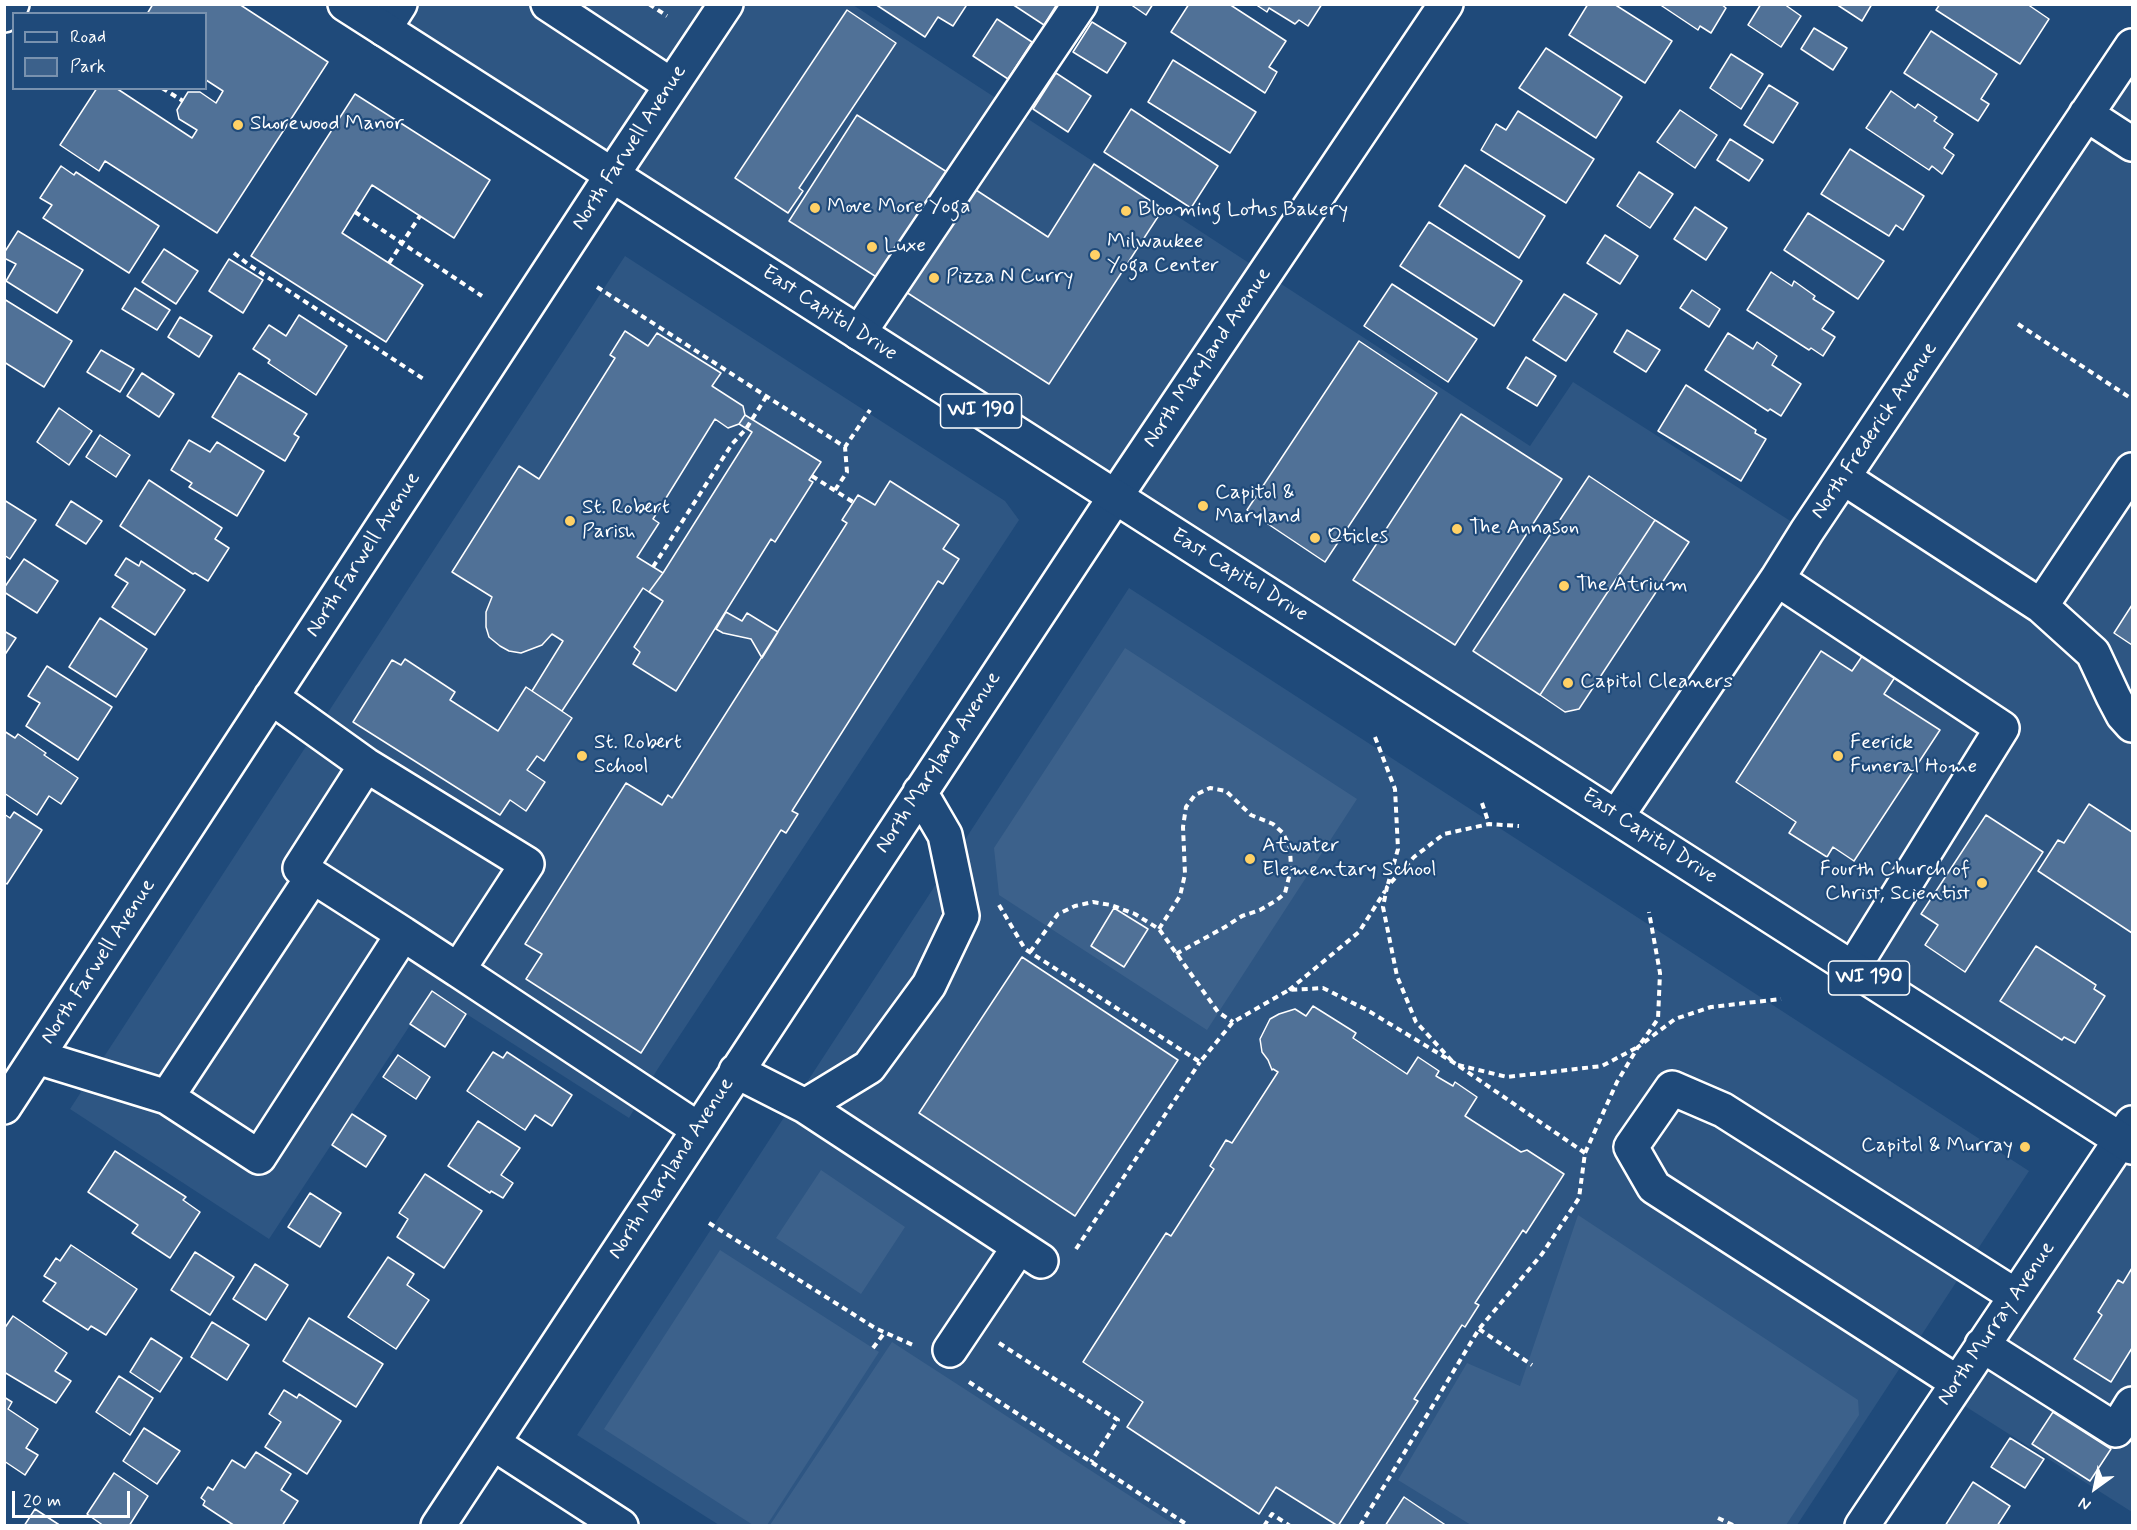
<!DOCTYPE html>
<html>
<head>
<meta charset="utf-8">
<style>
	body { margin:0 }
	#map { position:relative; width:2137px; height:1530px; overflow:hidden; background:#1f4a7a; font-family:Mynerve,sans-serif }
	canvas { display:block }
	.frame { position:absolute; inset:0; border:6px solid #fff; pointer-events:none }
	.legend { position:absolute; left:12px; top:12px; width:195px; height:78px; box-sizing:border-box; background:#1f4a7a; border:2px solid #7992af; margin:0; padding:8px 10px; list-style:none; font-size:18px; color:#fff }
	.legend li { display:flex; align-items:center; gap:12px; height:30px }
	.legend b { width:30px; border:2px solid #7992af }
	.north { position:absolute; left:2065px; top:1458px; width:60px; height:60px; -webkit-text-stroke:4px #1f4a7a; paint-order:stroke; rotate:213deg; font-size:16px; font-weight:700; line-height:24px; text-align:center; color:#fff }
	.north::after { content:''; display:block; margin:auto; width:21px; height:27px; background:#fff; clip-path:polygon(50% 0,100% 100%,50% 72%,0 100%) }
	.scale { position:absolute; left:12px; top:1491px; width:118px; height:27px; box-sizing:border-box; border:3px solid #fff; border-top:0; padding-left:8px; font-size:18px; line-height:21px; white-space:nowrap; color:#fff; -webkit-text-stroke:4px #1f4a7a; paint-order:stroke }
</style>
</head>
<body>
<div id="map">
<canvas width="2137" height="1530"></canvas>
<div class="frame"></div>
<ul class="legend">
<li><b style="height:8px;background:#1f4a7a"></b>Road</li>
<li><b style="height:16px;background:#3c618b"></b>Park</li>
</ul>
<div class="north">N</div>
<div class="scale">20 m</div>
</div>
<script>
const c = document.querySelector('canvas').getContext('2d');
c.lineJoin = 'round';
function fill(path, color) { c.fillStyle = color; c.fill(path, 'evenodd'); }
const toPath = rows => new Path2D(rows.map(r => 'M' + r).join(''));
function trace(path, color, width, dash) { c.strokeStyle = color; c.lineWidth = width; c.lineCap = dash ? 'butt' : 'round'; c.setLineDash(dash || []); c.stroke(path); }
function write(font, color, halo, rows, align = 'center') {
  c.font = font + ' Mynerve,sans-serif'; c.lineWidth = 4.5; c.setLineDash([]); c.textBaseline = 'middle'; c.strokeStyle = halo; c.fillStyle = color; for (const [text, x, y, turn = 0] of rows) {
    c.save(); c.translate(x, y); c.rotate((+turn || 0) * Math.PI / 180); c.textAlign = isNaN(turn) ? turn : align; if (halo) c.strokeText(text, 0, 0); c.fillText(text, 0, 0); c.restore();
  }
}
const built = toPath([
	[345,5,853,5,1530,446,1573,382,1806,531,2132,46,2132,1512,1949,1396,2121,1140],
	[625,256,1005,501,1019,520,657,1070,629,1118,432,992,269,1239,70,1109],
	[1129,588,2029,1171,1797,1525,719,1525,577,1435]
]);
const green = toPath([
	[1125,648,1357,799,1207,1030,999,895,994,848],
	[821,1170,905,1227,861,1294,776,1238],
	[1578,1215,1858,1400,1859,1415,1786,1525,1471,1525,1398,1480,1467,1363,1520,1386],
	[720,1250,879,1352,767,1525,753,1525,604,1429],
	[892,1342,1175,1525,770,1525]
]);
const building = toPath([
	[153,4,239,4,328,62,217,233,105,161,99,171,60,145,97,88,116,88,192,138,197,130,179,119,177,110,188,92,200,92,216,103,223,91,206,80,206,14,147,14,153,4],
	[875,4,964,4,966,6,953,26,938,17,925,37,875,4],
	[1012,4,1057,4,1044,25,1012,4],
	[1130,4,1153,4,1146,15,1130,4],
	[1189,4,1229,4,1286,41,1269,67,1277,72,1265,93,1171,32,1189,4],
	[1255,4,1322,4,1308,26,1299,20,1295,24,1269,8,1267,12,1255,4],
	[1588,4,1614,4,1672,41,1645,83,1569,35,1588,4],
	[1659,4,1721,4,1726,8,1711,33,1700,26,1698,30,1659,4],
	[1761,4,1784,4,1801,16,1781,47,1748,25,1761,4],
	[1836,4,1872,4,1862,21,1836,4],
	[1940,4,2027,4,2049,19,2020,64,1936,10,1940,4],
	[847,10,896,43,799,188,803,191,788,213,735,178,847,10],
	[997,19,1032,42,1008,79,973,56,997,19],
	[1092,22,1126,43,1107,73,1073,52,1092,22],
	[1814,28,1847,48,1833,70,1801,49,1814,28],
	[1931,31,1997,74,1981,99,1989,104,1978,121,1904,73,1931,31],
	[1546,48,1622,97,1596,138,1519,88,1546,48],
	[1731,54,1763,74,1741,109,1710,88,1731,54],
	[1173,60,1256,112,1230,153,1148,102,1173,60],
	[1056,73,1091,96,1068,132,1033,109,1056,73],
	[1769,85,1798,103,1773,143,1744,125,1769,85],
	[1891,91,1915,108,1918,104,1937,117,1934,121,1953,134,1944,148,1954,155,1942,174,1932,166,1929,170,1866,128,1891,91],
	[355,94,490,180,454,238,372,185,342,233,423,285,386,342,251,256,355,94],
	[1131,109,1218,166,1191,208,1104,152,1131,109],
	[1680,110,1717,135,1695,168,1657,142,1680,110],
	[1518,111,1594,159,1566,203,1481,150,1496,124,1506,130,1518,111],
	[857,115,947,172,878,278,789,221,857,115],
	[1730,139,1763,160,1749,181,1717,160,1730,139],
	[1850,149,1924,196,1903,230,1896,225,1889,236,1821,194,1850,149],
	[1094,164,1163,209,1049,384,906,292,973,188,1048,237,1094,164],
	[1465,165,1545,216,1519,258,1439,206,1465,165],
	[61,166,74,175,76,172,159,226,129,273,43,218,52,205,40,198,61,166],
	[1639,172,1673,194,1650,228,1617,206,1639,172],
	[1695,207,1727,228,1706,260,1674,239,1695,207],
	[1808,213,1884,261,1858,299,1784,250,1808,213],
	[1429,222,1522,281,1494,326,1400,266,1429,222],
	[18,231,83,270,57,313,6,281,16,264,4,258,4,253,18,231],
	[1605,235,1638,256,1620,284,1587,263,1605,235],
	[164,249,198,271,176,304,142,282,164,249],
	[229,259,263,280,243,313,209,291,229,259],
	[1771,272,1792,286,1794,281,1815,296,1813,299,1834,312,1822,329,1835,337,1823,356,1811,348,1809,350,1747,310,1771,272],
	[1392,284,1477,339,1448,382,1364,326,1392,284],
	[135,288,170,310,157,330,122,309,135,288],
	[1692,290,1720,309,1709,327,1680,308,1692,290],
	[1564,294,1597,314,1566,361,1533,340,1564,294],
	[4,299,72,341,44,387,4,362,4,299],
	[299,315,347,346,316,395,268,363,270,360,253,349,269,325,286,336,299,315],
	[180,317,212,336,199,357,168,337,180,317],
	[1627,330,1660,350,1646,372,1614,352,1627,330],
	[625,331,648,346,657,333,721,373,712,386,743,406,745,415,739,424,728,428,715,419,653,519,659,523,637,557,663,573,649,592,643,588,562,711,532,691,563,641,552,634,542,645,521,653,509,651,500,646,489,637,486,627,486,612,492,597,452,572,519,466,539,479,615,358,610,355,625,331],
	[1728,333,1753,349,1757,342,1777,356,1772,365,1801,384,1781,416,1770,409,1768,411,1705,370,1728,333],
	[1359,341,1437,393,1325,562,1247,510,1359,341],
	[101,350,134,369,120,392,87,372,101,350],
	[1526,357,1556,376,1537,406,1507,388,1526,357],
	[142,373,174,394,159,417,127,396,142,373],
	[239,373,307,414,294,434,299,437,285,461,212,417,239,373],
	[1686,385,1756,430,1755,433,1766,439,1741,481,1658,431,1686,385],
	[59,408,92,431,69,465,37,442,59,408],
	[1461,414,1562,479,1455,645,1353,580,1461,414],
	[745,415,821,462,809,480,813,482,775,542,771,539,676,691,633,664,640,652,634,647,663,601,649,592,663,573,752,432,739,424,745,415],
	[100,435,130,455,116,477,86,457,100,435],
	[189,440,210,452,217,442,264,471,237,516,189,487,192,483,171,470,189,440],
	[1589,476,1655,520,1540,695,1473,651,1589,476],
	[149,480,222,528,215,539,229,548,208,581,195,573,193,574,120,526,149,480],
	[890,481,959,525,943,549,959,559,943,584,938,581,792,811,798,814,786,833,781,830,641,1053,526,979,542,954,525,944,626,783,662,805,668,795,672,798,847,523,842,520,858,495,875,505,890,481],
	[4,500,36,520,10,559,4,555,4,500],
	[71,501,102,521,86,544,56,525,71,501],
	[1655,520,1689,542,1579,709,1565,712,1540,695,1655,520],
	[126,558,139,566,141,561,185,590,155,635,112,607,128,583,115,575,126,558],
	[24,559,58,581,37,613,4,592,4,588,24,559],
	[2132,605,2132,645,2114,633,2132,605],
	[726,612,742,621,747,613,778,632,762,658,751,639,723,633,716,629,726,612],
	[100,618,147,649,116,697,69,667,100,618],
	[4,631,16,638,4,656,4,631],
	[1867,649,1899,671,1884,694,1940,730,1854,861,1833,847,1827,857,1789,833,1796,822,1736,782,1821,651,1852,671,1867,649],
	[405,659,455,692,450,700,498,731,526,687,572,718,544,761,537,756,527,770,545,782,526,811,510,800,500,815,353,722,392,660,401,665,405,659],
	[47,666,112,707,78,760,26,726,40,703,28,696,47,666],
	[4,731,15,738,18,734,46,753,44,755,78,778,61,804,49,796,37,815,4,793,4,731],
	[2089,804,2132,832,2132,933,2038,871,2058,840,2064,843,2089,804],
	[14,812,42,830,7,884,4,882,4,814,10,818,14,812],
	[1986,815,2043,852,1965,972,1925,945,1938,925,1921,914,1986,815],
	[1114,908,1148,929,1124,967,1091,946,1114,908],
	[2036,946,2096,985,2094,989,2105,996,2075,1043,2064,1037,2062,1040,2000,1001,2036,946],
	[1022,957,1178,1060,1075,1216,919,1113,1022,957],
	[432,991,466,1014,445,1047,410,1024,432,991],
	[1313,1006,1356,1033,1353,1038,1407,1074,1418,1057,1439,1071,1436,1076,1453,1086,1455,1082,1477,1097,1465,1116,1521,1152,1527,1150,1564,1174,1526,1233,1523,1230,1475,1303,1479,1305,1465,1327,1462,1325,1414,1399,1418,1401,1338,1526,1276,1487,1259,1514,1127,1427,1143,1402,1083,1362,1166,1233,1171,1236,1214,1169,1210,1166,1226,1140,1232,1143,1278,1072,1273,1069,1272,1070,1268,1060,1262,1052,1260,1039,1270,1019,1279,1014,1295,1009,1306,1016,1313,1006],
	[493,1052,503,1058,507,1052,572,1095,552,1126,535,1115,525,1130,467,1091,493,1052],
	[398,1055,430,1077,416,1099,383,1077,398,1055],
	[352,1114,386,1136,366,1167,332,1145,352,1114],
	[478,1121,520,1148,501,1175,513,1183,503,1198,491,1191,490,1193,448,1166,478,1121],
	[115,1151,186,1197,183,1200,200,1212,170,1258,132,1233,138,1225,88,1192,115,1151],
	[425,1174,482,1211,444,1268,397,1237,408,1219,399,1213,425,1174],
	[310,1193,341,1213,320,1247,288,1227,310,1193],
	[71,1245,137,1289,106,1335,91,1326,88,1330,43,1301,56,1283,44,1276,56,1258,60,1261,71,1245],
	[195,1252,234,1277,210,1315,171,1290,195,1252],
	[388,1257,414,1274,407,1285,429,1300,396,1349,348,1317,388,1257],
	[255,1264,288,1285,266,1320,233,1299,255,1264],
	[2132,1268,2132,1348,2111,1382,2074,1359,2102,1315,2098,1312,2118,1280,2123,1283,2132,1268],
	[13,1316,67,1353,55,1371,71,1381,56,1403,4,1372,4,1329,13,1316],
	[309,1318,383,1364,356,1407,283,1361,309,1318],
	[212,1322,249,1345,227,1380,191,1357,212,1322],
	[151,1338,182,1358,160,1392,130,1372,151,1338],
	[119,1376,153,1398,130,1435,96,1412,119,1376],
	[284,1390,297,1398,299,1394,341,1421,307,1474,265,1447,281,1422,269,1414,284,1390],
	[4,1397,12,1402,8,1409,38,1429,26,1448,38,1455,25,1475,4,1461,4,1397],
	[2053,1412,2111,1449,2090,1481,2032,1444,2053,1412],
	[144,1428,180,1451,157,1484,123,1461,144,1428],
	[2010,1438,2044,1459,2025,1488,1991,1467,2010,1438],
	[256,1452,291,1474,281,1490,298,1501,282,1526,235,1526,203,1505,205,1501,201,1498,208,1487,213,1490,232,1460,245,1468,256,1452],
	[114,1473,148,1496,129,1526,104,1526,87,1514,114,1473],
	[1973,1482,2010,1506,1997,1526,1945,1526,1973,1482],
	[1404,1497,1447,1526,1385,1526,1404,1497],
	[35,1509,61,1526,24,1526,35,1509]
]);
const path = toPath([
	[649,4,667,16],
	[162,88,183,101],
	[355,212,482,296],
	[234,253,249,265,425,380],
	[389,263,420,216],
	[597,287,845,447,870,410],
	[2018,324,2132,399],
	[812,476,853,502],
	[835,490,847,472,845,447],
	[653,567,732,444,746,429,766,397],
	[1375,737,1395,789,1398,849,1388,884],
	[1482,803,1489,824],
	[999,905,1025,949,1200,1062,1233,1022,1289,990,1323,988,1367,1010,1456,1064,1585,1153],
	[1159,929,1180,896,1185,874,1183,827,1186,807,1195,795,1210,788,1226,791,1251,815,1273,824,1283,833,1290,848,1291,869,1285,893,1277,900,1260,910,1242,916,1225,927,1176,954],
	[1030,952,1058,914,1075,906,1093,902,1111,905,1135,914,1159,929,1218,1012,1233,1022],
	[1289,990,1359,932,1385,891],
	[1641,1043,1658,1019,1660,973,1649,912],
	[1452,1061,1416,1022,1397,976,1383,907,1387,887,1414,857,1444,834,1489,824,1519,826],
	[1458,1065,1507,1077,1602,1066,1636,1048],
	[709,1223,875,1328,915,1346],
	[1076,1249,1200,1062],
	[1479,1329,1532,1365],
	[999,1343,1118,1420,1091,1462],
	[873,1348,885,1332],
	[969,1382,1189,1526],
	[1718,1518,1735,1526],
	[1264,1526,1272,1514,1290,1526],
	[1360,1526,1479,1329,1542,1254,1579,1198,1585,1153,1617,1082,1638,1047,1675,1019,1711,1007,1781,999]
]);
const minor = toPath([
	[548,4,671,85],
	[4,15,12,4],
	[384,29,400,4],
	[2086,114,2132,144],
	[859,333,1080,4],
	[1844,478,2041,606,2093,653,2113,696,2123,715,2132,725],
	[1777,579,2002,728,1853,968],
	[2041,606,2132,470],
	[271,697,366,765,527,864,458,970,698,1129],
	[1617,816,1777,579,1807,531,2132,46],
	[403,934,458,970],
	[37,1057,167,1097,259,1157,403,934,300,868,366,765],
	[736,1071,805,1106,1041,1261],
	[167,1097,313,876],
	[805,1106,869,1067,929,985,962,916,945,835,920,792],
	[4,1107,612,175,726,4],
	[1982,1345,2116,1430,2132,1404],
	[950,1350,1019,1247],
	[1958,1383,1654,1187,1631,1147,1672,1088,1723,1110,2016,1296],
	[493,1443,621,1526],
	[438,1526,1115,497,1446,4],
	[1862,1526,2132,1123]
]);
const major = toPath([
	[345,4,2132,1147]
]);
const markers = [
	[238,125,6,"#ffd166"],
	[815,208,6,"#ffd166"],
	[1126,211,6,"#ffd166"],
	[872,247,6,"#ffd166"],
	[1095,255,6,"#ffd166"],
	[934,278,6,"#ffd166"],
	[1203,506,6,"#ffd166"],
	[570,521,6,"#ffd166"],
	[1457,529,6,"#ffd166"],
	[1315,538,6,"#ffd166"],
	[1564,586,6,"#ffd166"],
	[1568,683,6,"#ffd166"],
	[582,756,6,"#ffd166"],
	[1838,756,6,"#ffd166"],
	[1250,859,6,"#ffd166"],
	[1982,883,6,"#ffd166"],
	[2025,1147,6,"#ffd166"]
];
const shields = [
	[981,411,81],
	[1869,978,81]
];
const shieldNames = [
	["WI 190",981,411],
	["WI 190",1869,978]
];
const poiNames = [
	["Shorewood Manor",250,125],
	["Move More Yoga",827,208],
	["Blooming Lotus Bakery",1138,211],
	["Milwaukee",1107,243],
	["Yoga Center",1107,267],
	["Luxe",884,247],
	["Pizza N Curry",946,278],
	["Capitol &",1215,494],
	["Maryland",1215,518],
	["St. Robert",582,509],
	["Parish",582,533],
	["The Annason",1469,529],
	["Qticles",1327,538],
	["The Atrium",1576,586],
	["Capitol Cleaners",1580,683],
	["St. Robert",594,744],
	["School",594,768],
	["Feerick",1850,744],
	["Funeral Home",1850,768],
	["Atwater",1262,847],
	["Elementary School",1262,871],
	["Fourth Church of",1970,871,"right"],
	["Christ, Scientist",1970,895,"right"],
	["Capitol & Murray",2013,1147,"right"]
];
const streetNames = [
	["North Farwell Avenue",630,148,-57],
	["East Capitol Drive",829,314,33],
	["North Maryland Avenue",1208,358,-56],
	["North Frederick Avenue",1875,431,-56],
	["North Farwell Avenue",364,555,-57],
	["East Capitol Drive",1239,576,32],
	["North Maryland Avenue",939,763,-57],
	["East Capitol Drive",1649,837,33],
	["North Farwell Avenue",99,962,-57],
	["North Maryland Avenue",672,1169,-57],
	["North Murray Avenue",1997,1324,-56]
];
fill(built, '#2e5683');
fill(green, '#3c618b');
fill(building, '#507197');
trace(building, '#fff', 1.5);
trace(minor, '#fff', 38);
trace(major, '#fff', 38);
trace(path, '#fff', 4, [6, 4.5]);
trace(minor, '#1f4a7a', 33);
trace(major, '#1f4a7a', 33);
for (const [x, y, r, color] of markers) { const dot = new Path2D(); dot.arc(x, y, r, 0, 2 * Math.PI); c.fillStyle = color; c.fill(dot); trace(dot, '#1f4a7a', 2); }
for (const [x, y, w] of shields) { const box = new Path2D(); box.roundRect(x - w / 2, y - 17, w, 34, 4.5); c.fillStyle = '#1f4a7a'; c.fill(box); trace(box, '#fff', 1.5); }
write('bold 20px', '#fff', null, shieldNames);
write('21px', '#fff', '#1f4a7a', poiNames, 'left');
write('21px', '#fff', '#1f4a7a', streetNames);
</script>
</body>
</html>
